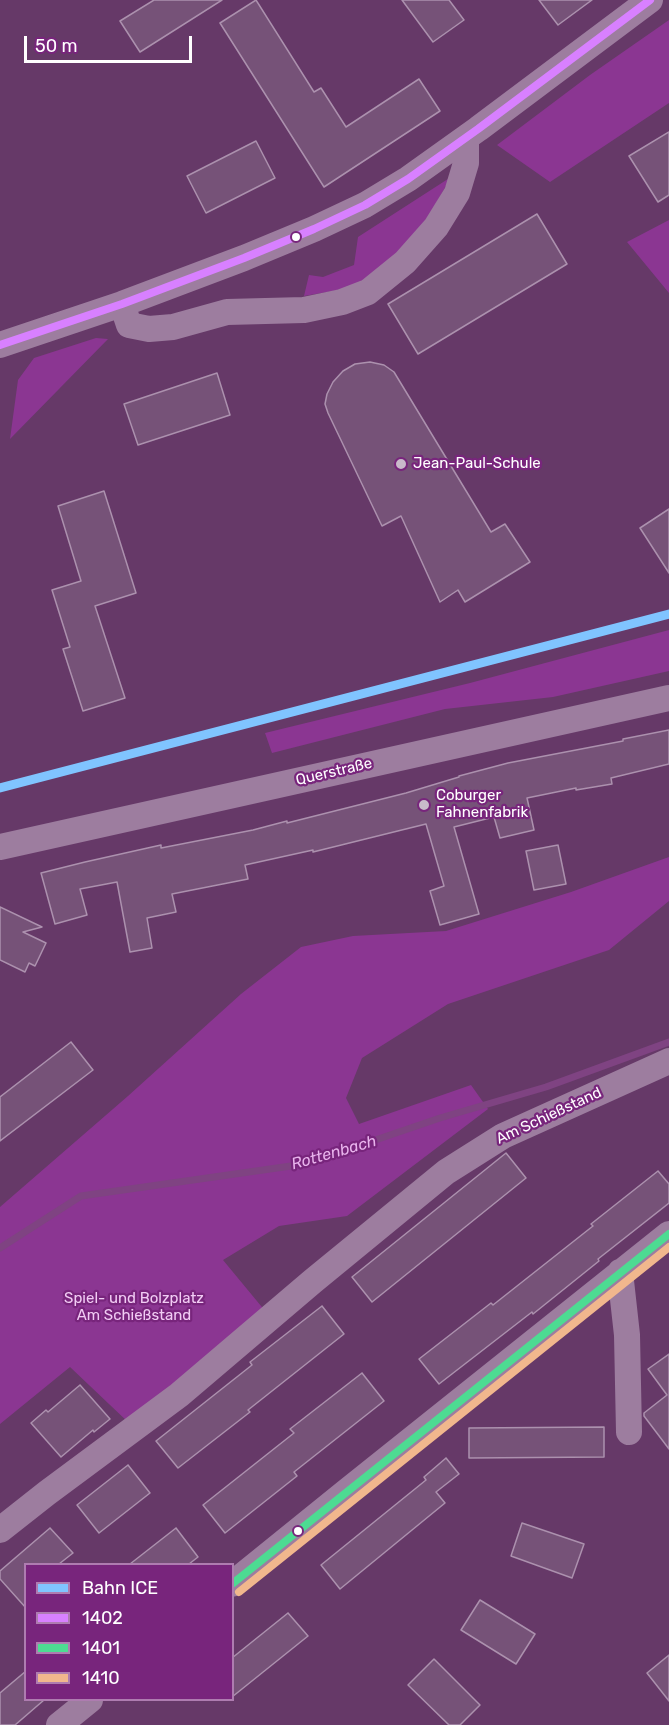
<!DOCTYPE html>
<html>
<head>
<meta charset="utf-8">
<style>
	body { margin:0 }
	#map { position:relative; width:669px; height:1725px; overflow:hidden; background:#663968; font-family:Rubik,sans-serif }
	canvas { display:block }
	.legend { position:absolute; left:24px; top:1563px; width:210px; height:138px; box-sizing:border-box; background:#78257c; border:2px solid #ae7cb0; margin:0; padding:8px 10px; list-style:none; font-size:18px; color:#fff }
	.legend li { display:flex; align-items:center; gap:12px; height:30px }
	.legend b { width:30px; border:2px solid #ae7cb0 }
	.scale { position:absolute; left:24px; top:36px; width:168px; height:27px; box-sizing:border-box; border:3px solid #fff; border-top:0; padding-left:8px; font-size:18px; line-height:21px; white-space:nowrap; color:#fff; -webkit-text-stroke:4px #78257c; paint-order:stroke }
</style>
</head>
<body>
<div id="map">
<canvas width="669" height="1725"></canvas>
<ul class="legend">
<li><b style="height:8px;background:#80c4ff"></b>Bahn ICE</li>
<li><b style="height:8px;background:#d880ff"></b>1402</li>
<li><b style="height:8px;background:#4ddb92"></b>1401</li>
<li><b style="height:8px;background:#f1b78d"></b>1410</li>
</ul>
<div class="scale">50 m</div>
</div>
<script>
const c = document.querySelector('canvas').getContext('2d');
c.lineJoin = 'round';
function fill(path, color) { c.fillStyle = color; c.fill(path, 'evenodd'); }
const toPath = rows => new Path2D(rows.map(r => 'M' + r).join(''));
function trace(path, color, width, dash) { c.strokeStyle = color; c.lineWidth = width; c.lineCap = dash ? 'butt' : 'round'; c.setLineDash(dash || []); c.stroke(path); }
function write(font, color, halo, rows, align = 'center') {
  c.font = font + ' Rubik,sans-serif'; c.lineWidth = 4.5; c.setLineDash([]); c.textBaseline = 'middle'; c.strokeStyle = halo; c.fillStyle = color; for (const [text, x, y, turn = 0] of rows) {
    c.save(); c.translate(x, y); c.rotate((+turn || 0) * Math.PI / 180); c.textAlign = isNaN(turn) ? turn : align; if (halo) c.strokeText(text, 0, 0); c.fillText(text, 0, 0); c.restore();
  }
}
const green = toPath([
	[669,20,669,103,550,182,497,145,590,75],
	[451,177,430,214,397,258,351,288,304,296,309,275,323,277,354,265,358,237],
	[669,220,669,293,627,242],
	[96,338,108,339,10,439,18,380,34,358],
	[669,630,669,671,553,697,445,709,272,753,265,733,470,683],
	[669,857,669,901,609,950,448,1004,362,1058,346,1098,359,1124,471,1085,488,1109,347,1216,279,1226,223,1260,266,1312,129,1423,70,1367,0,1424,0,1207,128,1096,241,994,301,947,353,936,446,931,571,892]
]);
const stream = toPath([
	[0,1248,81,1196,305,1164,440,1118,546,1087,669,1042]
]);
const building = toPath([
	[154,0,222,0,140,52,120,21,154,0],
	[256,0,314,92,321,88,346,127,419,79,440,111,324,187,220,23,256,0],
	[402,0,449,0,464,20,433,42,402,0],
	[539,0,592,0,558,25,539,0],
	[669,132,669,195,658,202,629,156,669,132],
	[256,141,275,178,206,213,187,176,256,141],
	[537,214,567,264,418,354,388,304,537,214],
	[370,362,384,365,394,372,491,532,505,524,530,562,465,602,458,590,440,602,401,516,382,526,328,413,325,404,327,394,333,382,343,371,355,364,370,362],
	[217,373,230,415,138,445,124,404,217,373],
	[104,491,136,593,95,606,125,698,83,711,63,649,70,647,52,590,81,581,58,506,104,491],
	[669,509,669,573,640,528,669,509],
	[669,730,669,764,611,778,612,784,576,790,576,788,527,798,534,830,500,838,494,817,454,827,479,914,440,925,430,891,444,886,426,824,313,852,313,850,245,865,248,879,172,894,176,912,147,918,152,948,130,952,117,882,80,889,87,915,55,924,41,873,85,862,161,845,161,848,253,830,287,821,287,823,406,793,459,777,459,776,508,763,623,741,623,739,669,730],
	[558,845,566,884,534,890,526,851,558,845],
	[0,907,42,927,23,932,46,943,35,966,29,963,25,972,0,960,0,907],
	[71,1042,93,1070,0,1141,0,1097,71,1042],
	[506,1153,526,1178,372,1302,352,1277,506,1153],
	[658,1171,669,1184,669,1203,598,1259,599,1261,533,1314,532,1312,439,1384,419,1359,491,1303,493,1305,593,1226,591,1224,658,1171],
	[322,1306,344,1334,248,1410,250,1412,178,1468,156,1441,252,1365,250,1362,322,1306],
	[669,1354,669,1449,644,1416,644,1413,667,1395,648,1369,669,1354],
	[362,1373,384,1401,294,1472,297,1476,225,1533,203,1505,294,1433,290,1429,362,1373],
	[80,1385,110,1419,94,1432,93,1430,61,1457,31,1423,46,1410,48,1412,80,1385],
	[604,1427,604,1457,469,1458,469,1428,604,1427],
	[446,1458,459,1474,436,1492,445,1503,340,1589,321,1565,426,1480,424,1477,446,1458],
	[128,1465,150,1493,99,1533,77,1505,128,1465],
	[522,1523,584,1544,572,1578,511,1556,522,1523],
	[50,1528,73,1553,59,1564,26,1564,26,1608,0,1579,0,1571,50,1528],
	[176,1528,198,1557,189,1564,130,1564,176,1528],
	[480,1600,535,1634,516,1664,461,1630,480,1600],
	[288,1613,308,1636,232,1697,232,1658,288,1613],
	[669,1655,669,1701,647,1673,669,1655],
	[434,1659,480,1705,460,1725,449,1725,408,1685,434,1659],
	[26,1671,26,1700,44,1700,15,1725,0,1725,0,1693,26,1671]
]);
const minor = toPath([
	[122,304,129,325,149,329,173,327,227,312,304,310,342,302,368,292,405,262,436,227,457,193,466,163,466,138],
	[0,345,122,304,244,258,314,229,365,205,408,179,478,129,650,0],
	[0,847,669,698],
	[620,1272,627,1335,629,1432],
	[0,1530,47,1493,179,1395,313,1281,446,1172,503,1136,669,1061],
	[232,1584,347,1491,669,1234],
	[59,1725,90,1700]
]);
const bus1 = toPath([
	[0,345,122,304,244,258,314,229,365,205,408,179,478,129,650,0]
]);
const bus2 = toPath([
	[232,1584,669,1234]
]);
const bus3 = toPath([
	[239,1592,669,1247]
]);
const rail1 = toPath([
	[0,788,669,614]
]);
const markers = [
	[296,237,5,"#fff"],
	[401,464,6,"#c9baca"],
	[424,805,6,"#c9baca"],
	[298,1531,5,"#fff"]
];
const poiNames = [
	["Jean-Paul-Schule",413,464],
	["Coburger",436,796],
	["Fahnenfabrik",436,813]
];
const streetNames = [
	["Querstraße",334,772,-13],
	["Am Schießstand",549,1116,-25]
];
const parkNames = [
	["Spiel- und Bolzplatz",134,1299],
	["Am Schießstand",134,1316]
];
const waterNames = [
	["Rottenbach",334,1153,-16]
];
fill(green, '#8b3692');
trace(stream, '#7f4382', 7);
fill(building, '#765278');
trace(building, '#ac91ae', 1.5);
trace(minor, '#9d7d9f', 26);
trace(bus1, '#d880ff', 8);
trace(bus2, '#4ddb92', 8);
trace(bus3, '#f1b78d', 8);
trace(rail1, '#80c4ff', 9);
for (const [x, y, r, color] of markers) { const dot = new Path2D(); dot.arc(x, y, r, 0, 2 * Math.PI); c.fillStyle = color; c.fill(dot); trace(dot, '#78257c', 2); }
write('15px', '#fff', '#78257c', poiNames, 'left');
write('15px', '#fff', '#78257c', streetNames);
write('15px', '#f1ccf4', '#78257c', parkNames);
write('italic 16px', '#e9b4ed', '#78257c', waterNames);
</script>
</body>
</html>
